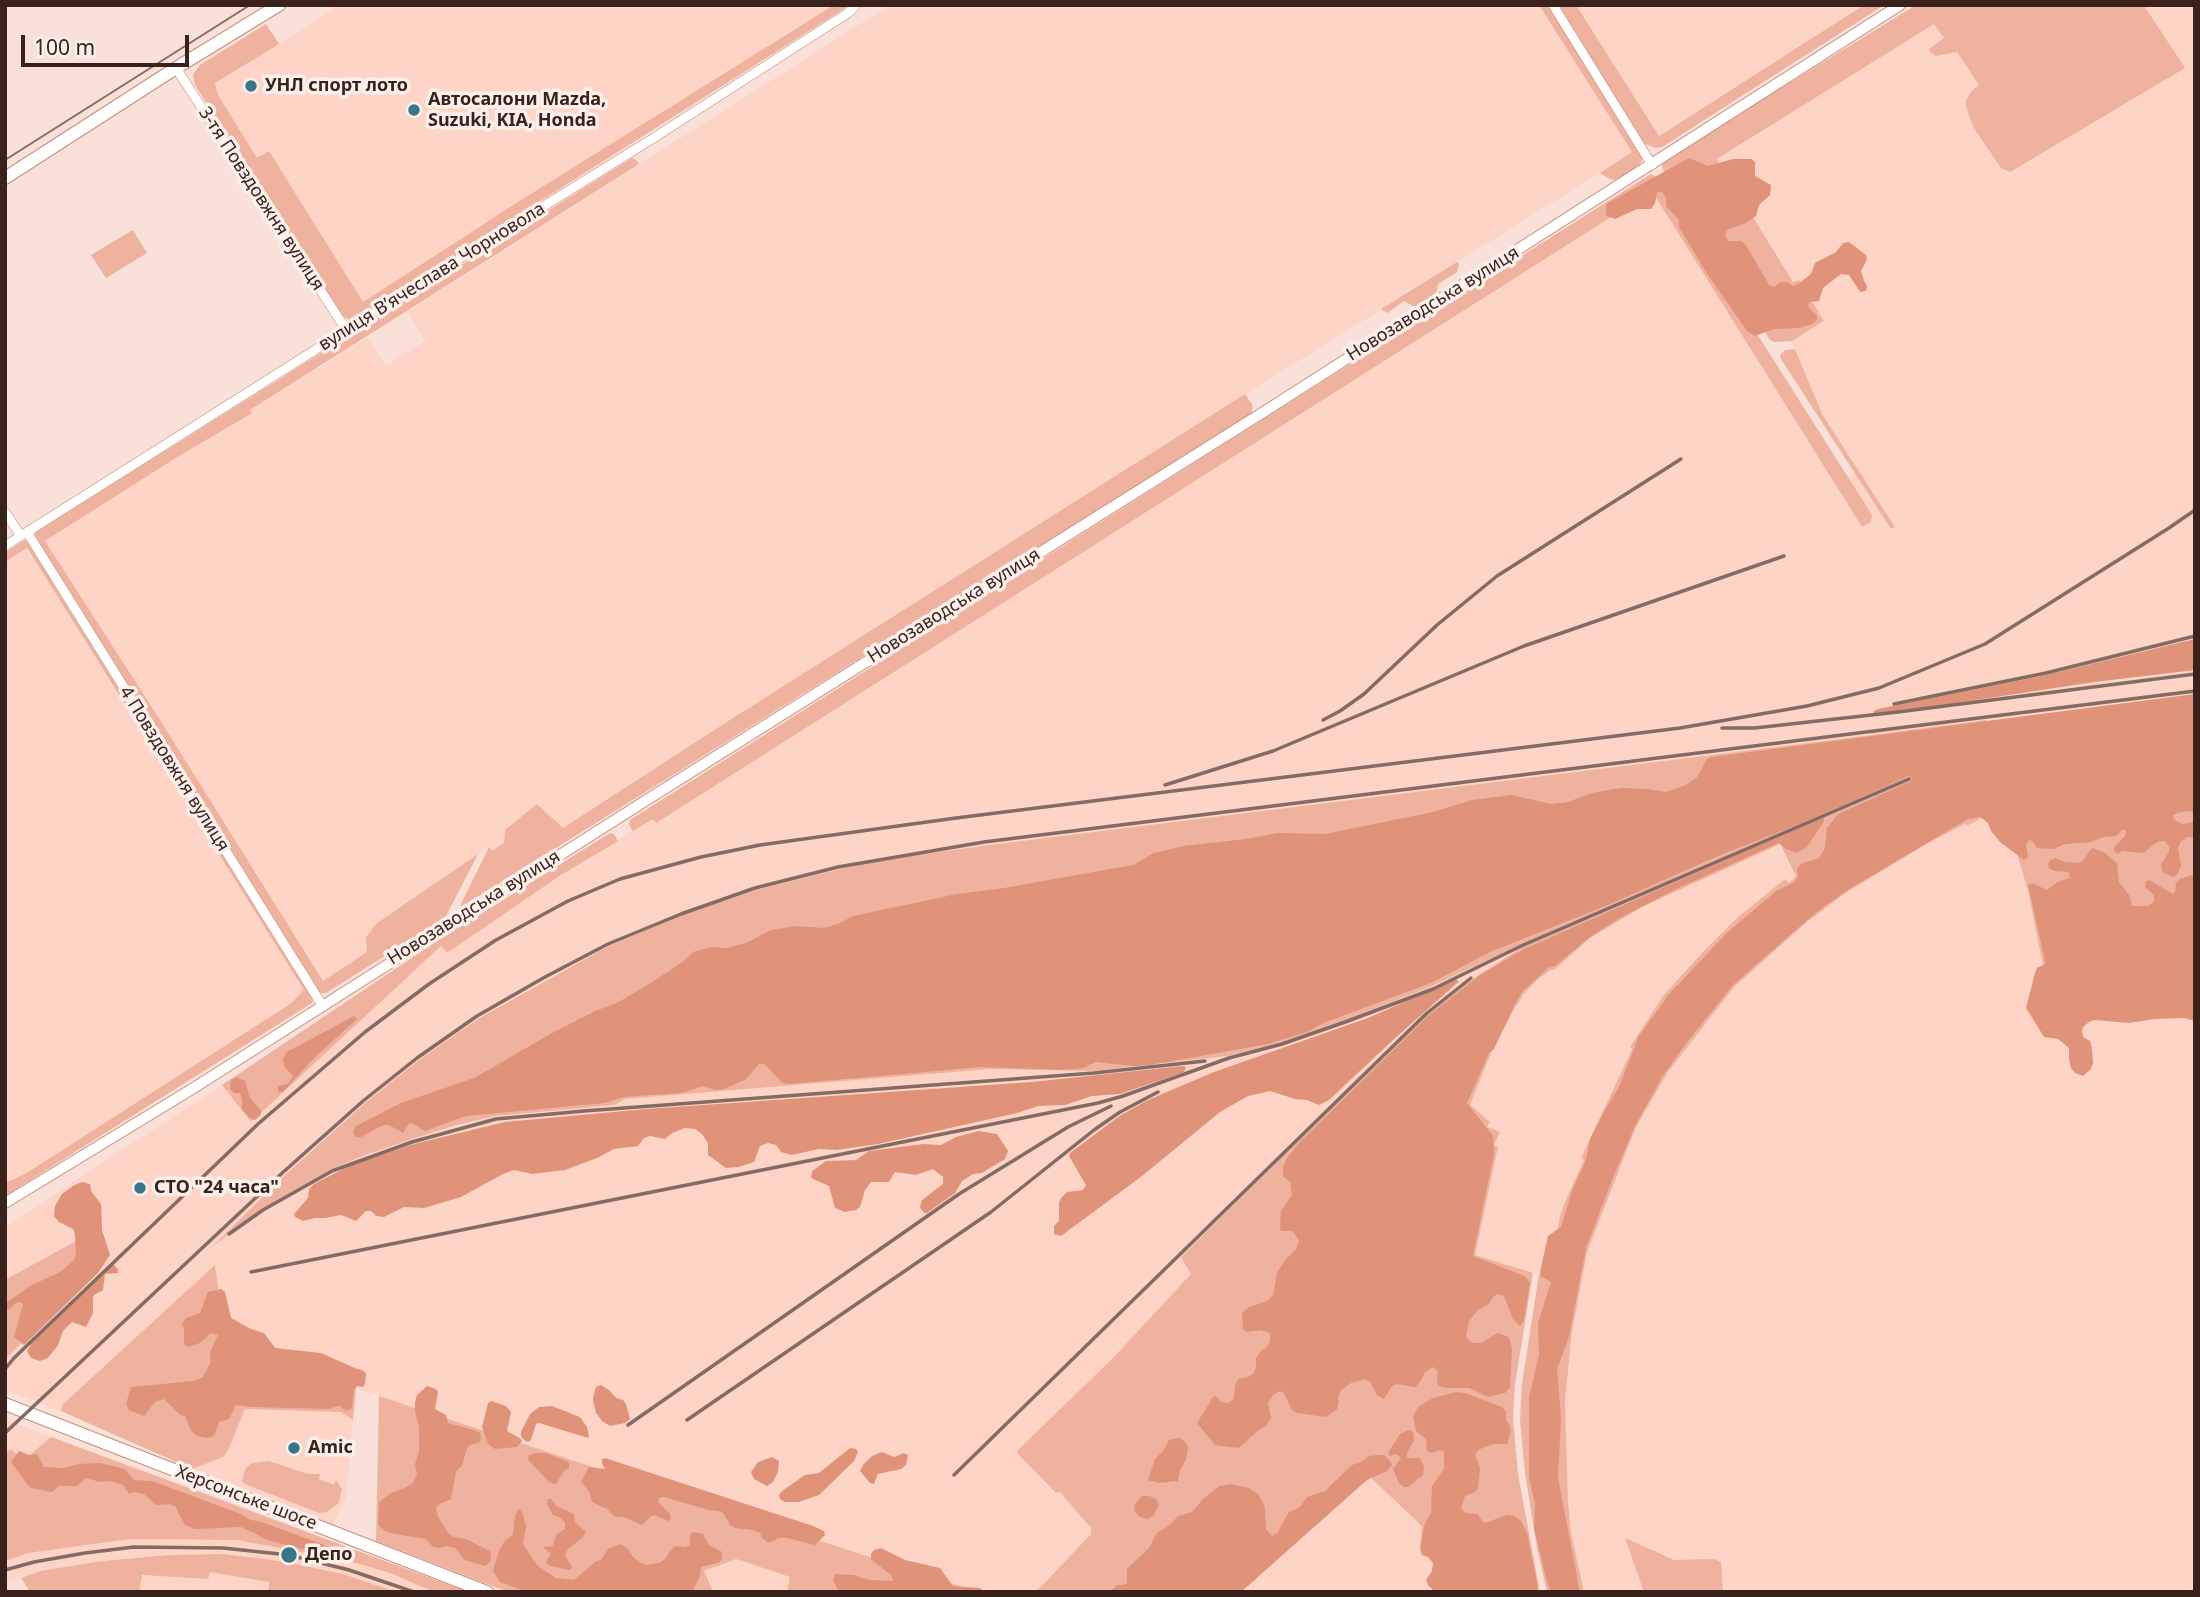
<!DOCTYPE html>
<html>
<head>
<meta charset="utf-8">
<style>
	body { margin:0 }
	#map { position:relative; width:2200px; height:1597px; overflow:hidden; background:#f9e0d8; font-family:"Noto Sans",sans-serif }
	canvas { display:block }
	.frame { position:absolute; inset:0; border:7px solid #39221b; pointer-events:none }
	.scale { position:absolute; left:21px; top:35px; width:168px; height:32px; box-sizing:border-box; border:4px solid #39221b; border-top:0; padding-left:9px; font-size:21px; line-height:24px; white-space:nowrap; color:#39221b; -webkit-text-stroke:5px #fdf0ec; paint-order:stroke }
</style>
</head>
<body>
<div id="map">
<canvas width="2200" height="1597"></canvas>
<div class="frame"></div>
<div class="scale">100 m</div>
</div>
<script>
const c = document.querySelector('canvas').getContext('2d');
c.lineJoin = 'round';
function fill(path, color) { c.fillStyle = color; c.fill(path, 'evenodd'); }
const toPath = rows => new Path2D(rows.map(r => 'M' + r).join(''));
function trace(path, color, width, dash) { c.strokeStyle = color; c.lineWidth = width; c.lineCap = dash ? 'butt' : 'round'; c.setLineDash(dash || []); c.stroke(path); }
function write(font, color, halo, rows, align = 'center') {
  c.font = font + ' "Noto Sans",sans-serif'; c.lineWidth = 7; c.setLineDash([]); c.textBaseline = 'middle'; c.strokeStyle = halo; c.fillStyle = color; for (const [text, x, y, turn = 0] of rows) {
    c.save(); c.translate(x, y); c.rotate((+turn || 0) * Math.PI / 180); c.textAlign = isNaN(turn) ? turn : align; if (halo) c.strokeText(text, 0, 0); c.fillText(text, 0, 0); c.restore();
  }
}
const built = toPath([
	[341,5,834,5,521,200,363,302,269,152,257,159,218,95,215,83],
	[890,5,1539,5,1633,152,1236,400,562,829,536,804,504,843,492,851,488,847,377,923,368,952,323,981,162,723,45,541,179,456,251,413,250,410,367,338,386,366,425,341,407,312],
	[1576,5,1864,5,1658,136],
	[1963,5,2195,5,2195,699,1763,816,1796,876,1789,884,1785,880,1737,918,1701,954,1663,996,1630,1046,1632,1048,1581,1158,1584,1160,1567,1197,1560,1216,1549,1275,1529,1272,1475,1256,1422,1526,1443,1556,1441,1592,978,1592,611,1473,226,1345,214,1266,62,1405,61,1411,5,1390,5,1227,222,1085,251,1122,374,1004,442,946,447,953,561,875,653,819,656,822,1652,190,1837,484,1858,470,1822,414,1792,341,1824,322,1799,280,1793,283,1717,160],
	[26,548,305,990,290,1004,25,1174,5,1183,5,562],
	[1983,817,2014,843,2028,891,2054,1020,2195,1006,2195,1592,1584,1592,1571,1533,1568,1501,1565,1401,1572,1332,1587,1252,1636,1127,1668,1072,1734,987,1807,922,1847,892,1930,842,1965,823],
	[245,1409,341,1412,353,1420,346,1497,333,1524,192,1469,223,1456,228,1450],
	[5,1420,51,1437,24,1460,12,1449,5,1454],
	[130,1539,237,1540,289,1549,345,1560,387,1572,435,1592,397,1592,346,1575,287,1562,223,1554,169,1555,101,1561,40,1571,5,1583,5,1561,28,1553],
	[736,1559,790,1577,787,1592,710,1592,712,1589,704,1571],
	[210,1572,269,1582,269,1592,139,1592,141,1575,207,1579]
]);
const green = toPath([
	[834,5,850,5,351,321,341,315,195,85,193,75,200,65,266,24,279,44,215,83,218,95,257,158,269,151,363,302,521,200],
	[1539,5,1548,5,1643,157,1640,164,1624,176,1615,180,1610,179,1600,173,1632,152],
	[1559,5,1576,5,1659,136,1864,5,1884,5,1662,147,1656,148,1645,144,1641,140],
	[1916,5,2147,5,2145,7,2185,68,2010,172,2001,168,1974,128,1968,113,1965,102,1971,92,1979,85,1957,52,1936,56,1928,50,1944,38,1934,24,1717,159,1793,282,1799,280,1824,321,1792,341,1774,342,1770,340,1663,170,1662,165,1672,155],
	[632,158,635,159,639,164,250,410,252,413,179,456,45,541,162,723,323,981,367,952,366,937,377,923,478,854,445,918,326,993,321,993,316,991,34,536,36,532],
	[1651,174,1658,178,1872,515,1871,522,1862,527,1652,191,656,823,653,819,633,831,629,825,630,820],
	[133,230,147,253,106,278,91,255],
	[1457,262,1459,265,1457,272,1438,284,1436,295,1420,307,1413,306,1404,301,1387,313,1381,309],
	[1795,349,1822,414,1895,527,1891,529,1781,359,1780,355,1785,350],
	[1245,394,1253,406,1251,414,463,906,460,906,489,847,492,851,504,843,505,830,537,804,563,828,733,718],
	[25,540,27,541,313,1000,312,1003,5,1196,5,1183,25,1174,290,1004,304,990,27,548,5,562,5,553],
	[2195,699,2195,1006,2054,1020,2028,891,2014,843,1983,817,1967,826,1965,824,1930,842,1847,892,1807,922,1734,987,1668,1072,1636,1127,1587,1252,1572,1332,1565,1401,1568,1501,1571,1533,1584,1592,1547,1592,1537,1548,1525,1473,1520,1419,1522,1384,1539,1274,1549,1275,1560,1216,1567,1197,1584,1160,1581,1158,1632,1049,1630,1047,1663,996,1701,954,1737,918,1785,879,1789,883,1796,876,1780,844,1642,907,1590,938,1554,970,1550,970,1537,980,1524,994,1516,1006,1491,1053,1470,1105,1490,1122,1487,1127,1500,1132,1494,1145,1498,1147,1475,1255,1533,1273,1515,1384,1513,1419,1518,1474,1539,1587,1457,1592,1443,1556,1421,1553,1422,1526,1368,1475,1237,1592,1036,1592,1091,1534,1091,1528,1060,1492,1056,1493,1018,1454,1018,1450,1113,1358,1191,1274,1181,1257,1427,1014,1453,992,1522,947,1909,779,1909,778,1520,945,1432,986,1347,1020,1281,1043,1227,1056,1093,1071,989,1069,625,1099,614,1105,495,1116,456,1125,412,1139,365,1155,332,1169,263,1208,212,1247,282,1178,364,1104,419,1060,478,1019,609,946,682,915,756,890,869,862,982,846,1841,739,1986,720,1987,721],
	[610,833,614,834,618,841,561,875,447,953,441,946,251,1122,222,1085,437,941],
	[78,1240,103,1264,5,1359,5,1280],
	[215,1265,226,1345,356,1388,353,1420,341,1412,245,1409,228,1450,223,1457,192,1469,61,1411,62,1405],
	[379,1396,611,1473,978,1592,787,1592,790,1577,736,1559,704,1571,712,1589,710,1592,508,1592,376,1541],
	[51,1437,208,1495,468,1592,435,1592,387,1572,345,1560,237,1540,130,1539,28,1553,5,1561,5,1454,11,1449,24,1460],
	[269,1461,308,1474,320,1474,319,1479,334,1485,336,1480,342,1489,339,1503,327,1512,319,1513,245,1484,242,1481,245,1469,252,1463],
	[1625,1538,1674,1560,1714,1559,1721,1562,1723,1592,1644,1592],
	[223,1554,287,1562,346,1575,397,1592,269,1592,269,1582,210,1572,208,1579,142,1575,139,1592,30,1592,21,1578,40,1571,102,1561,169,1555]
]);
const forest = toPath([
	[1689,158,1708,166,1733,159,1752,159,1755,162,1755,176,1771,185,1770,195,1759,205,1756,216,1746,223,1727,230,1725,235,1728,241,1741,241,1746,245,1769,285,1774,287,1781,282,1787,282,1793,286,1798,284,1811,274,1815,263,1836,252,1843,243,1849,242,1866,255,1867,259,1861,271,1864,281,1867,286,1866,291,1860,292,1849,275,1841,274,1823,288,1819,301,1810,302,1808,305,1809,308,1817,315,1817,320,1812,324,1799,328,1774,329,1755,336,1747,331,1706,272,1679,227,1679,220,1666,206,1666,198,1662,192,1657,192,1655,203,1651,209,1637,209,1615,219,1606,216,1606,204],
	[2195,639,2195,670,2094,682,1898,712,1873,713,1874,711,1878,709,2046,675],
	[2195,694,2195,811,2180,812,2173,815,2174,819,2182,824,2195,822,2195,838,2187,837,2181,841,2178,848,2181,865,2178,873,2174,877,2162,872,2161,864,2169,852,2169,847,2165,841,2160,841,2154,844,2144,853,2122,851,2118,854,2114,851,2114,847,2125,836,2126,831,2123,829,2116,836,2104,837,2091,842,2065,844,2054,849,2037,848,2032,841,2029,840,2026,844,2028,858,2024,860,2000,842,1991,831,1988,823,1980,817,1966,820,1846,891,1813,915,1733,985,1688,1041,1662,1077,1636,1124,1612,1180,1586,1248,1569,1337,1557,1369,1561,1418,1558,1478,1580,1592,1551,1592,1546,1578,1534,1528,1535,1504,1529,1477,1529,1397,1539,1355,1538,1323,1551,1282,1541,1276,1540,1272,1548,1236,1561,1227,1573,1188,1586,1160,1590,1139,1606,1108,1619,1087,1639,1036,1669,994,1728,932,1776,891,1794,882,1798,876,1797,868,1801,864,1819,858,1825,848,1827,828,1838,814,1911,781,1912,778,1909,776,1802,823,1718,856,1608,905,1490,952,1431,983,1326,1022,1307,1032,1268,1044,1150,1065,1133,1066,1096,1062,1083,1068,1064,1070,981,1067,790,1084,782,1083,765,1064,759,1064,746,1079,724,1089,716,1090,703,1086,682,1093,623,1097,605,1103,466,1116,425,1131,414,1124,409,1123,403,1133,389,1125,383,1125,361,1137,355,1137,353,1131,356,1126,401,1103,474,1078,554,1032,595,1011,617,1003,654,981,684,961,693,952,712,947,726,948,746,943,771,930,797,926,823,928,838,924,853,916,957,894,1004,888,1133,865,1154,853,1184,846,1246,839,1278,833,1325,834,1433,812,1472,800,1512,795,1551,804,1568,802,1592,793,1621,788,1648,789,1666,792,1686,785,1697,777,1707,759,1711,757],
	[1821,818,1824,819,1824,821,1807,847,1797,853,1786,849,1779,843,1674,890,1618,919,1590,937,1555,966,1548,968,1522,992,1514,1006,1494,1049,1489,1053,1467,1103,1493,1136,1494,1154,1473,1256,1522,1275,1526,1277,1530,1283,1524,1320,1520,1326,1513,1319,1504,1296,1497,1294,1492,1298,1489,1304,1478,1310,1469,1321,1466,1337,1472,1343,1481,1343,1498,1333,1509,1337,1512,1349,1510,1387,1505,1393,1488,1397,1469,1388,1447,1388,1439,1386,1437,1381,1438,1371,1433,1367,1425,1372,1420,1382,1415,1387,1397,1384,1392,1386,1384,1399,1377,1395,1371,1383,1365,1379,1351,1383,1341,1390,1338,1398,1339,1402,1337,1409,1326,1417,1297,1413,1292,1410,1284,1393,1280,1391,1273,1395,1268,1403,1271,1418,1266,1426,1257,1431,1239,1448,1215,1445,1197,1423,1213,1397,1216,1396,1221,1402,1228,1403,1234,1399,1235,1386,1238,1379,1248,1377,1253,1374,1256,1368,1256,1358,1261,1351,1267,1347,1270,1341,1270,1333,1260,1330,1246,1332,1243,1329,1242,1313,1249,1307,1267,1301,1273,1295,1277,1273,1285,1260,1296,1249,1299,1241,1293,1231,1281,1231,1280,1228,1281,1211,1292,1195,1290,1182,1283,1176,1283,1167,1287,1158,1298,1144,1428,1016,1480,975,1524,949],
	[2093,848,2105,853,2117,863,2119,882,2129,895,2132,906,2148,906,2154,902,2154,895,2145,887,2146,881,2149,880,2173,894,2175,892,2176,883,2180,879,2195,874,2195,1021,2184,1018,2155,1019,2129,1023,2094,1020,2089,1022,2083,1027,2082,1031,2083,1037,2090,1041,2092,1048,2093,1064,2090,1070,2083,1076,2075,1073,2071,1068,2069,1059,2069,1048,2058,1039,2044,1037,2026,1008,2035,973,2037,968,2045,964,2045,961,2028,885,2032,883,2047,890,2058,882,2070,878,2069,872,2054,871,2049,868,2048,864,2050,860,2056,858,2065,862,2078,863,2083,861,2090,850],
	[1456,979,1459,982,1456,984,1393,1040,1329,1100,1319,1105,1307,1100,1295,1099,1270,1091,1248,1096,1220,1112,1142,1176,1061,1236,1054,1234,1054,1226,1059,1221,1059,1202,1062,1197,1067,1192,1083,1190,1086,1185,1069,1156,1070,1153,1121,1115,1148,1100,1214,1072,1368,1018],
	[354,1016,357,1019,313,1059,283,1092,278,1092,278,1086,288,1084,293,1076,284,1066,283,1059,287,1052],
	[1182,1066,1186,1067,1184,1072,1120,1094,1092,1096,1065,1105,1038,1106,1017,1113,878,1144,836,1150,819,1149,792,1155,781,1152,776,1145,768,1143,760,1146,754,1162,738,1167,726,1168,708,1155,708,1143,702,1134,695,1129,685,1128,672,1133,665,1139,650,1136,644,1138,638,1146,614,1149,597,1158,565,1170,532,1174,514,1170,503,1174,461,1197,424,1208,404,1207,384,1217,376,1216,371,1211,366,1211,356,1221,341,1215,325,1218,315,1218,303,1221,295,1217,294,1214,308,1198,309,1189,314,1184,351,1165,414,1144,505,1122,646,1109,1032,1082],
	[237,1077,245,1081,249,1096,261,1111,261,1114,255,1120,249,1117,242,1109,242,1100,240,1093,234,1093,230,1089,231,1080],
	[979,1131,997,1134,1008,1151,1005,1159,982,1173,973,1174,962,1181,955,1193,927,1213,924,1213,920,1207,922,1200,943,1184,943,1177,933,1169,916,1175,895,1172,889,1182,871,1182,865,1190,860,1207,856,1210,845,1212,835,1208,829,1186,811,1178,812,1171,826,1161,856,1160,869,1151,924,1144,941,1145,956,1137],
	[82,1182,90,1184,91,1191,101,1204,102,1230,110,1255,98,1273,24,1345,14,1337,23,1304,21,1302,16,1303,8,1310,5,1307,6,1303,30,1286,62,1271,73,1261,76,1255,75,1234,73,1229,59,1222,54,1216,55,1206,62,1194,73,1186],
	[113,1264,118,1269,118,1273,105,1274,103,1290,94,1295,93,1298,93,1313,86,1327,72,1322,63,1331,58,1345,48,1358,40,1361,31,1358,27,1351,32,1343],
	[221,1289,225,1292,231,1318,251,1329,264,1333,275,1348,321,1353,357,1369,362,1370,366,1373,365,1384,363,1387,357,1386,354,1390,352,1408,347,1411,339,1406,328,1409,251,1407,236,1405,229,1419,219,1422,215,1434,212,1437,205,1438,197,1436,191,1431,185,1416,180,1415,164,1399,155,1402,144,1416,129,1410,126,1404,131,1387,194,1381,203,1377,211,1362,210,1352,218,1335,211,1333,200,1343,188,1347,184,1344,184,1329,182,1324,186,1318,200,1313,208,1292],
	[601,1385,609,1390,616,1398,623,1400,626,1404,630,1419,625,1423,610,1426,602,1421,596,1413,593,1400,594,1394,596,1387],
	[427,1386,436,1389,438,1392,435,1409,446,1415,448,1423,474,1430,480,1433,481,1437,480,1442,470,1445,467,1448,462,1466,456,1471,451,1499,438,1505,436,1508,438,1517,448,1533,454,1537,466,1539,491,1552,490,1562,485,1566,465,1560,455,1548,447,1546,438,1548,433,1547,426,1539,389,1533,381,1528,378,1524,379,1502,391,1493,407,1487,413,1483,417,1474,415,1464,419,1452,419,1427,415,1412,415,1403,417,1395],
	[1455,1392,1465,1393,1502,1407,1506,1412,1506,1420,1510,1426,1511,1432,1507,1444,1493,1444,1478,1450,1475,1455,1480,1468,1478,1488,1475,1492,1465,1496,1461,1509,1466,1513,1478,1514,1482,1521,1485,1523,1507,1515,1514,1516,1521,1521,1527,1533,1539,1592,1435,1592,1428,1585,1426,1580,1432,1571,1433,1563,1428,1557,1422,1555,1420,1547,1425,1523,1431,1513,1432,1486,1444,1469,1444,1451,1440,1450,1432,1453,1427,1451,1426,1439,1416,1431,1413,1417,1418,1407,1431,1399],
	[491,1401,506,1406,511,1412,507,1431,521,1439,522,1441,517,1447,495,1449,488,1444,482,1427,488,1403],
	[552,1406,580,1417,587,1427,589,1436,588,1438,539,1423,536,1424,531,1440,528,1442,523,1439,521,1436,521,1432,530,1414,539,1407],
	[1409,1430,1413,1432,1414,1440,1407,1453,1407,1458,1420,1458,1424,1467,1423,1475,1408,1487,1404,1487,1399,1483,1393,1469,1401,1458,1396,1454,1390,1456,1388,1453,1400,1434],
	[1179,1438,1184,1441,1188,1446,1186,1460,1180,1470,1178,1481,1158,1483,1148,1480,1155,1459,1164,1450,1169,1440],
	[850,1448,856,1449,858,1452,854,1461,819,1495,799,1502,785,1502,780,1499,779,1495,782,1491,805,1475,819,1473],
	[19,1451,29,1455,37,1454,44,1467,64,1468,79,1464,100,1463,125,1469,134,1480,152,1481,238,1513,251,1520,259,1521,335,1549,338,1553,337,1556,333,1556,270,1541,241,1527,195,1529,185,1525,175,1506,169,1504,156,1505,144,1494,133,1492,129,1494,123,1485,111,1481,100,1482,86,1478,77,1486,59,1486,52,1492,32,1488,27,1484,11,1462],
	[882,1452,894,1457,904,1453,908,1455,906,1465,901,1469,878,1474,874,1484,870,1483,860,1471,863,1465,872,1456],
	[536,1453,546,1453,569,1462,569,1468,564,1471,556,1484,549,1482,528,1460,529,1455],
	[1379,1455,1384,1455,1390,1461,1392,1465,1387,1471,1367,1480,1241,1592,1110,1592,1117,1585,1122,1585,1127,1583,1127,1569,1149,1548,1157,1533,1170,1525,1178,1516,1192,1512,1203,1499,1219,1486,1231,1484,1249,1488,1259,1495,1265,1507,1266,1529,1272,1536,1278,1532,1288,1513,1300,1507,1307,1497,1325,1491,1352,1465,1361,1462,1369,1456],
	[772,1457,779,1461,778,1472,773,1482,767,1486,754,1479,751,1472,758,1462],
	[605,1458,813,1526,824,1531,825,1535,815,1545,787,1538,779,1538,768,1543,762,1538,760,1533,753,1530,735,1528,730,1525,724,1514,719,1511,709,1510,664,1497,660,1497,658,1502,670,1514,671,1519,668,1521,655,1515,651,1516,642,1525,624,1517,615,1517,607,1509,592,1502,589,1491,581,1482,589,1467,605,1469,602,1463,602,1459],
	[1142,1496,1149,1496,1156,1499,1159,1504,1154,1515,1148,1519,1140,1517,1134,1511,1135,1504],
	[548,1499,551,1499,556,1506,574,1514,575,1522,586,1532,583,1537,567,1550,565,1556,572,1567,570,1570,550,1566,546,1562,551,1554,543,1547,553,1546,556,1535,565,1529,565,1523,561,1518,553,1515,547,1504],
	[519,1509,522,1512,526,1527,523,1543,526,1549,538,1566,556,1578,574,1580,596,1561,601,1560,608,1549,620,1544,627,1548,634,1558,640,1562,646,1565,659,1563,665,1559,674,1546,685,1547,690,1545,690,1535,693,1532,703,1534,709,1545,722,1552,722,1559,720,1562,701,1567,700,1576,692,1592,528,1592,500,1582,493,1571,499,1551,504,1542,513,1534,515,1516],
	[881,1548,905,1560,940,1568,953,1586,980,1588,984,1592,839,1592,833,1580,835,1574,854,1575,869,1580,893,1581,892,1576,871,1559,871,1554,874,1550]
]);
const minor = toPath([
	[1553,5,1652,165],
	[176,68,347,331],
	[5,512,21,536],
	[27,532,322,1005],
	[5,546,473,250,652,139,848,13,856,5]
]);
const tertiary = toPath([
	[5,1203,192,1089,645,801,1262,413,1900,5]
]);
const secondary = toPath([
	[5,178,176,68,279,5],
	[5,1404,487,1592]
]);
const tram = toPath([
	[5,160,250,5]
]);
const rail = toPath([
	[2194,5,2195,6],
	[1894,704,2046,673,2195,636],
	[1323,720,1340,711,1364,694,1437,625,1497,576,1681,459],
	[1722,728,1755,728,1898,712,2195,674],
	[1165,785,1273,751,1524,646,1784,556],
	[229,1234,263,1210,332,1171,412,1142,496,1119,584,1111,1094,1073,1205,1061],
	[251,1272,1098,1103,1123,1096,1229,1058,1282,1044,1348,1021,1433,989,1521,946,1909,779],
	[5,1369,14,1358,258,1124,365,1032,429,984,496,940,568,901,620,879,701,857,760,845,956,818,1680,728,1807,706,1879,688,1985,644,2169,528,2195,510],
	[687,1420,991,1212,1094,1130,1120,1112,1158,1092],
	[628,1425,959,1194,1068,1127,1111,1106],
	[5,1433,280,1175,363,1101,417,1058,477,1016,545,977,608,944,681,914,755,888,838,867,984,842,2195,691],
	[954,1475,1427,1013,1471,978],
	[5,1570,34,1562,85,1553,134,1547,223,1548,289,1555,349,1570,414,1592]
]);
const markers = [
	[251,86,7,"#36778a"],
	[414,110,7,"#36778a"],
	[140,1188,7,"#36778a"],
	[294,1448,7,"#36778a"],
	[289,1555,9,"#36778a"]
];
const poiNames = [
	["УНЛ спорт лото",265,86],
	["Автосалони Mazda,",428,100],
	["Suzuki, KIA, Honda",428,121],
	["СТО \"24 часа\"",154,1188],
	["Amic",308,1448],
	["Депо",305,1555]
];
const streetNames = [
	["3-тя Повздовжня вулиця",261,199,57],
	["вулиця Вʼячеслава Чорновола",432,277,-32],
	["Новозаводська вулиця",1433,304,-32],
	["Новозаводська вулиця",954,606,-32],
	["4 Повздовжня вулиця",174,769,58],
	["Новозаводська вулиця",474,908,-32],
	["Херсонське шосе",246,1498,21]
];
fill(built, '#fed4c6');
fill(green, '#eeb29e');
fill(forest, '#e09379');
trace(minor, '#c68d7a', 10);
trace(tertiary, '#c68d7a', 12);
trace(secondary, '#c68d7a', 14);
trace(minor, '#fff', 9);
trace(tertiary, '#fff', 10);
trace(secondary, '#fff', 12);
trace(tram, '#846c65', 2);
trace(rail, '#846c65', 3.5);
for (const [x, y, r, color] of markers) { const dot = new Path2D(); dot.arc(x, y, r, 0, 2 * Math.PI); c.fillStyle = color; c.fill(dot); trace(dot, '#fdf0ec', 2.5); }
write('bold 18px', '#39221b', '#fdf0ec', poiNames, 'left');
write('18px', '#39221b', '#fdf0ec', streetNames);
</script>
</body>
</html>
